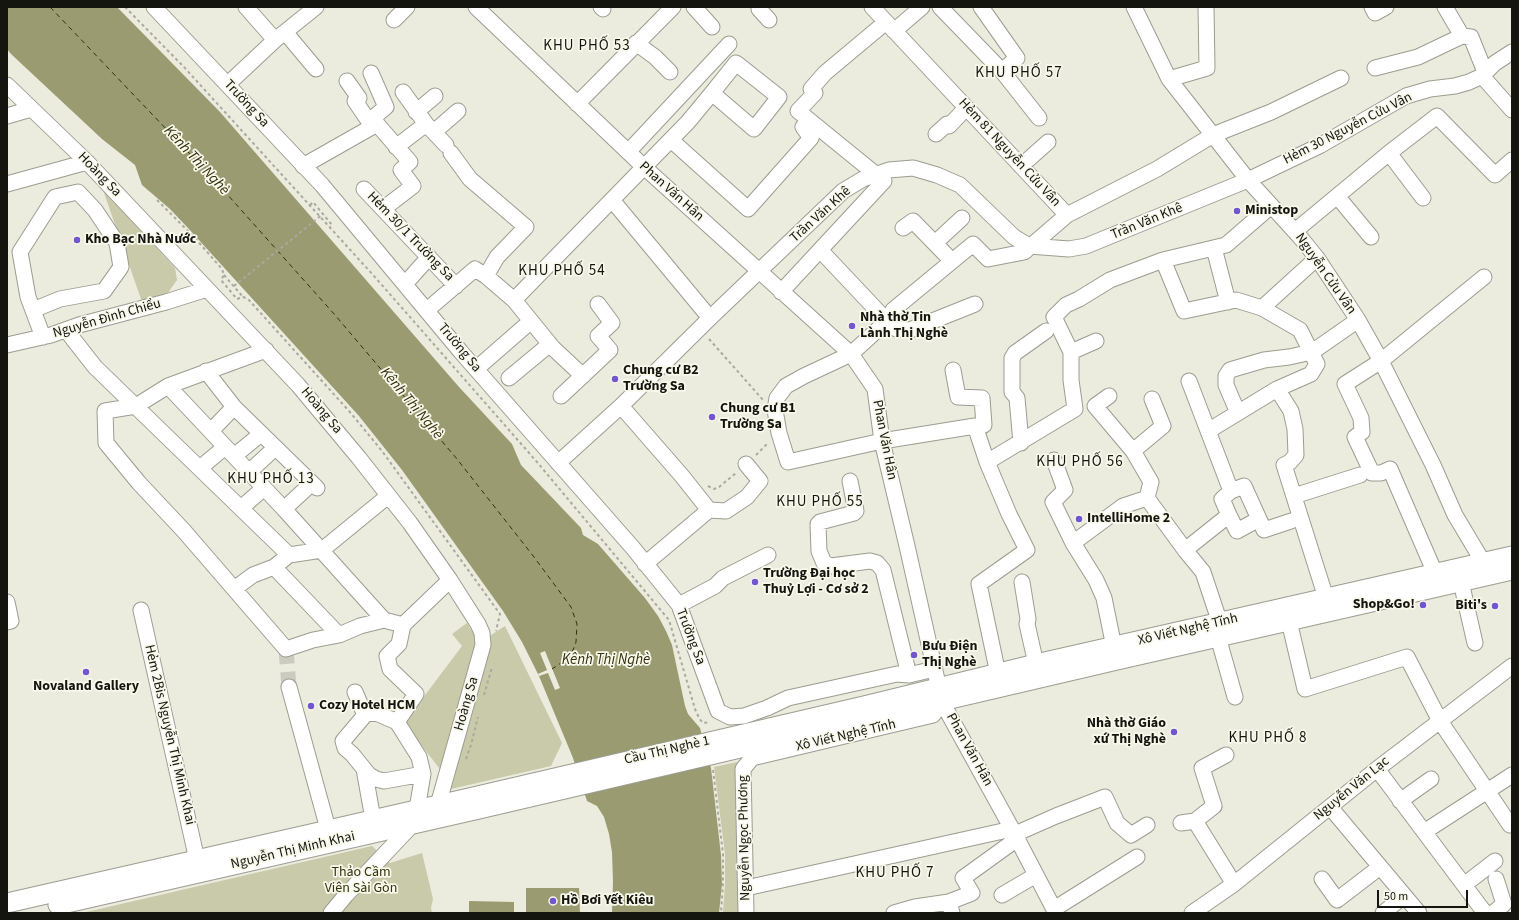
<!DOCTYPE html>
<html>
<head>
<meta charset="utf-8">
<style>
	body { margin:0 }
	#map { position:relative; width:1519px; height:920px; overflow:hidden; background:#ebebde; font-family:"Source Sans 3",sans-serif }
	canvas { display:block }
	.frame { position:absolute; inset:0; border:8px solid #151510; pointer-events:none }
	.scale { position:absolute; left:1377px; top:890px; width:91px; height:18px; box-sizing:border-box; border:2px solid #151510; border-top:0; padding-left:5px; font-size:12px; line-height:14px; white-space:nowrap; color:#151510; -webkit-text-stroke:3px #f8f9eb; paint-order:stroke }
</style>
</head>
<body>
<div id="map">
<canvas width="1519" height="920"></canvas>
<div class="frame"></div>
<div class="scale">50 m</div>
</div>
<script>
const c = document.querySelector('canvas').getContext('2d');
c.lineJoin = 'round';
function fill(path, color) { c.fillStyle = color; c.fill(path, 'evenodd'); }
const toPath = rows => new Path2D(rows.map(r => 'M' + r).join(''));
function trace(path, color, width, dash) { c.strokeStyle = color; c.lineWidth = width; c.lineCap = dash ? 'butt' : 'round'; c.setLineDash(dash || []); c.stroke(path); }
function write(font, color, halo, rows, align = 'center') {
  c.font = font + ' "Source Sans 3",sans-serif'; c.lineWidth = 3.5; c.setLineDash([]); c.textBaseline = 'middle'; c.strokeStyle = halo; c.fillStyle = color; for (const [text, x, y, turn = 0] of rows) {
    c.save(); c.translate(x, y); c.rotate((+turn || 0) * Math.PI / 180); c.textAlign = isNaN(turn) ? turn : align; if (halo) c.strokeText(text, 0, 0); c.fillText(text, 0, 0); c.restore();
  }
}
const green = toPath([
	[103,190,175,268,177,280,165,297,142,302],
	[467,623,479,643,443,773,404,723,462,646,452,634],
	[505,626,562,743,551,766,451,789,491,635],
	[737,762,740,786,740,913,723,913,725,884,725,854,714,767],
	[372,846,390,863,422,853,433,899,431,908,432,913,82,913]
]);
const water = toPath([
	[7,7,117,7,220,112,459,387,512,444,521,465,581,528,583,535,598,544,645,598,658,616,666,631,672,645,685,706,688,714,700,728,711,768,721,855,722,884,719,913,612,913,613,882,612,852,609,834,604,817,597,806,587,801,573,758,539,676,522,642,503,611,402,470,359,416,188,228,170,209,142,185,135,165,102,139,11,54,7,49],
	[526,888,579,888,580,913,526,913],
	[469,901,514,902,514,913,469,913]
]);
const pier = toPath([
	[545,651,560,688,555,690,548,673,539,676,538,674,547,670,540,653]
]);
const ferry = toPath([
	[50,7,209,174,335,315,457,459,534,557,571,607,577,624,576,642,573,650,564,661,552,669]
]);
const minorTunnel = toPath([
	[286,649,289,687]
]);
const path = toPath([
	[125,7,183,66,374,276,537,462,669,620,695,709,699,718,703,723,710,722],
	[157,200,195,238,222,269,224,275,221,280,237,299,243,297,248,299,349,411,382,451,500,614,496,631],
	[310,205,313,202,332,225,330,227],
	[224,275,243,297],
	[709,339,763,400],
	[756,455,768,443],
	[708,486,714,489,719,487,736,473],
	[484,695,492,667],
	[466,759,471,745,478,717],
	[713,770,723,854,723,883,721,913]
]);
const minor = toPath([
	[154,7,322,185,461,352,633,548,679,605,718,711,730,717,744,716,767,708,788,698,897,674,909,675,934,669],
	[476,7,644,167,851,354,875,389,882,441,907,546,942,702,1012,829,1056,913],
	[601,7,603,9],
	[694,7,712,27],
	[761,7,759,9,769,20],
	[872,7,1067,215,1157,169,1213,135,1271,112,1341,78],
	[940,7,1002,71],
	[981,7,1017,58,1002,71,1039,118],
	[1134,7,1169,79,1248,180,1300,237,1317,258,1358,320,1381,361,1433,465,1455,515,1489,572],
	[1372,7,1375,13,1386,7],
	[1445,7,1462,36],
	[394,20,407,7],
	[894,31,922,7],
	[285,32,316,69],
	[1462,36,1471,37,1485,72],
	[275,40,316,7],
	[636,43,655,57,670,72],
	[1375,68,1418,57,1462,36],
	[371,73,386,107,374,117,377,124],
	[1482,76,1512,110],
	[1169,79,1207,68,1206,7],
	[347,81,359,98,355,101,372,126],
	[228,84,275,40,246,7],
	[7,85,87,162,298,385,359,458,410,523,450,580,478,624,482,633,483,645,438,805],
	[577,104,673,7],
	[416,112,435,96],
	[7,116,31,109],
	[428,126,446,145],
	[434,132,458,111],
	[936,134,947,124,949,126,966,108],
	[671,140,748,209,811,138,803,127,808,120],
	[396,147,426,124,403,92],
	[628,152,729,44],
	[1389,153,1423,198],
	[303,166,377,124,410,162,401,170,413,186,383,209],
	[1021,166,1048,142],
	[7,184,87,162],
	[364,189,456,286],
	[1337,196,1371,237],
	[612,200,710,318],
	[903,228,913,221,952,261],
	[1295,231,1389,153,1437,116,1495,175,1512,160],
	[935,243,962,218],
	[1214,248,1228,302],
	[821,251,887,321,896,329,910,330,975,304],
	[1163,260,1184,311,1236,300,1262,308,1317,258],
	[486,276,514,300,553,348,583,376],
	[405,284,429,257],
	[781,292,884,181,798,111,815,93,811,89,825,73,886,22],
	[514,300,688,122,712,93,736,63,779,97,754,129,712,93],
	[1262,308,1300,330,1317,364,1311,374,1277,389],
	[33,310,60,299,104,291,121,267,117,243,95,210,78,192,55,197,20,252,28,297,43,337],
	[427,310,475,269,486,276,497,257,526,227,470,179,451,153],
	[66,330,95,367,289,555],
	[7,345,51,335,79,325,166,302,207,289],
	[266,350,168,386,136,406,105,411,106,443,139,483,184,531,286,649,313,640,339,635,360,626,384,620,403,625,450,580],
	[1071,352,1096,341],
	[476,369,531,321],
	[953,370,958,397,982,398,984,425,975,426],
	[206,371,234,407,317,488],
	[509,378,550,344],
	[1189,381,1231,491],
	[168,386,284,509,384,620],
	[561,396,610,350,598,336,612,323,598,304],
	[1109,396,1095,406,1133,451,1151,482,1147,498,1185,550,1203,572,1220,623],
	[621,406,682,476,709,510,645,564],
	[1238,413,1226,385,1226,376,1230,370,1264,360,1289,357,1312,352,1358,320],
	[211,431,234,407],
	[1208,431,1277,389,1291,411,1295,429,1296,455,1290,462,1284,465,1326,598],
	[1021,443,1017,398,1012,392,1012,358,1015,353,1046,331],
	[1133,451,1163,426,1152,399],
	[234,456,261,434],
	[1054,460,1065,490,1053,502,1073,543],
	[987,462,975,426,882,441,788,462,779,433,775,410,777,398,786,386,804,376,851,354,887,321,893,310,973,244,988,259,1024,252,1067,215],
	[558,463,621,406,710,318,843,191,863,179,889,170,913,168,937,175,960,185,1014,237,1029,246,1069,249,1086,246,1248,180,1321,145,1406,96,1430,89,1455,86,1469,82,1482,76,1495,63,1512,52],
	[200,468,225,447],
	[249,472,275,448],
	[850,481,856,511,854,513,820,522,818,524,819,551,824,563,831,566,870,561,877,563,883,570,909,675],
	[1294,496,1360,475],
	[241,508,264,488],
	[284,509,311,484],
	[709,510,726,511,747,497,760,481,746,464],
	[1259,519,1264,530,1291,521],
	[1185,550,1229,515,1237,531,1259,519,1244,486,1231,491,1222,499,1229,515],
	[274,567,339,635],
	[1435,573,1390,469,1381,473,1372,473,1355,437,1362,432,1361,418,1345,384,1381,361,1484,277],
	[1022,582,1028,619,1027,624,1036,664],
	[1461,582,1475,643],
	[234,589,253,575,274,567,289,555,322,550,388,496],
	[7,602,11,621,7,622],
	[679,605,715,586,723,578,768,555],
	[141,610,197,860],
	[1289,621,1305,689,1407,657,1440,721,1510,825,1512,824],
	[1218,637,1235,697],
	[1114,647,1104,598,1096,580,1073,543,1123,506,1147,498],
	[998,674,979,584,1027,550,1009,514,987,462,1075,409,1071,380,1071,352,1054,317,1066,305,1079,299,1110,280,1163,260,1226,245,1271,206],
	[289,687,328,829],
	[355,692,365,715,374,712,397,722,419,757,423,774,417,809],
	[365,715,343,741,345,748,352,754,369,775,376,779,384,781,423,774],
	[397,722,416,694,390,669,387,656,399,644,403,625],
	[364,769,373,819],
	[1377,769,1485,913],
	[1400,801,1431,779],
	[1330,807,1419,913],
	[1195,821,1234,884],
	[1181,823,1195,821,1214,806,1202,768,1226,755],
	[1424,832,1512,775],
	[1015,834,1056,816,1105,797,1117,823,1131,835,1147,825],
	[1322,879,1337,900,1380,867],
	[1464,885,1495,861],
	[746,888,1012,829],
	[1002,895,1036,875],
	[949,902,972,893,963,878,1017,839],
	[1054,909,1137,857],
	[331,913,346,895,413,824],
	[746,913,743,769,752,758,933,715,942,702],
	[894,913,915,907,949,902,952,913],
	[1192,913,1234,884,1377,769,1512,666],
	[1383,913,1404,896],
	[1493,913,1504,904,1496,879]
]);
const major = toPath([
	[7,903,469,798,864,706,1036,664,1512,556],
	[58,905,479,809,1117,660,1512,570]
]);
const pathBridge = toPath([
	[234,286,323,214]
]);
const markers = [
	[1237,211,4,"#7156d0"],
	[77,240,4,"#7156d0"],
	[852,326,4,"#7156d0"],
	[615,379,4,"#7156d0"],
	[712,417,4,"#7156d0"],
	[1079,519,4,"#7156d0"],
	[755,582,4,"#7156d0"],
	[1423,605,4,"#7156d0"],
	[1495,606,4,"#7156d0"],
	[914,655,4,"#7156d0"],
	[86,672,4,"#7156d0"],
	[311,706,4,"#7156d0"],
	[1174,732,4,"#7156d0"],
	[553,901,4,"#7156d0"]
];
const streetNames = [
	["Trường Sa",246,104,47],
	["Hẻm 30 Nguyễn Cửu Vân",1348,129,-27],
	["Hẻm 81 Nguyễn Cửu Vân",1009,153,47],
	["Hoàng Sa",99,175,46],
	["Phan Văn Hân",671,192,42],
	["Trần Văn Khê",821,215,-42],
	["Trần Văn Khê",1147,222,-22],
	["Hẻm 30/1 Trường Sa",410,237,46],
	["Nguyễn Cửu Vân",1325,274,55],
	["Nguyễn Đình Chiểu",107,319,-16],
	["Trường Sa",459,348,50],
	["Hoàng Sa",321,411,50],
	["Phan Văn Hân",884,440,79],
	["Xô Viết Nghệ Tĩnh",1188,630,-13],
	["Trường Sa",690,637,69],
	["Hoàng Sa",467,704,-74],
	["Hẻm 2Bis Nguyễn Thị Minh Khai",169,735,77],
	["Xô Viết Nghệ Tĩnh",846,736,-13],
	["Phan Văn Hân",969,750,61],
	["Cầu Thị Nghè 1",667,751,-13],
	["Nguyễn Văn Lạc",1352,789,-39],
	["Nguyễn Ngọc Phương",745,838,-91],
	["Nguyễn Thị Minh Khai",293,851,-13]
];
const poiNames = [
	["Ministop",1245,211],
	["Kho Bạc Nhà Nước",85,240],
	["Nhà thờ Tin",860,318],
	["Lành Thị Nghè",860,334],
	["Chung cư B2",623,371],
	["Trường Sa",623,387],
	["Chung cư B1",720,409],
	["Trường Sa",720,425],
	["IntelliHome 2",1087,519],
	["Trường Đại học",763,574],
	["Thuỷ Lợi - Cơ sở 2",763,590],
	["Shop&Go!",1415,605,"right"],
	["Biti's",1487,606,"right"],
	["Bưu Điện",922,647],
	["Thị Nghè",922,663],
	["Novaland Gallery",86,687,"center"],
	["Cozy Hotel HCM",319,706],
	["Nhà thờ Giáo",1166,724,"right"],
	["xứ Thị Nghè",1166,740,"right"],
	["Hồ Bơi Yết Kiêu",561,901]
];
const parkNames = [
	["Thảo Cầm",361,873],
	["Viên Sài Gòn",361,889]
];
const neighbourhoodNames = [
	["KHU PHỐ 53",587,47],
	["KHU PHỐ 57",1019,74],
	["KHU PHỐ 54",562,272],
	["KHU PHỐ 56",1080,463],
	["KHU PHỐ 13",271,480],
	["KHU PHỐ 55",820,503],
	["KHU PHỐ 8",1268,739],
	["KHU PHỐ 7",895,874]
];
const waterNames = [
	["Kênh Thị Nghè",196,161,47],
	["Kênh Thị Nghè",411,404,50],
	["Kênh Thị Nghè",606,661]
];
fill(green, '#c9caaa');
fill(water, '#9a9b71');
fill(pier, '#ebebde');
trace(ferry, '#31310e', 1, [5, 4]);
trace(minorTunnel, '#cbcbbf', 15, [15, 8]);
trace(minor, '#9c9c90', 17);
trace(major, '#9c9c90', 21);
trace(path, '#a9a99e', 2, [3, 3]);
trace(minor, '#fff', 15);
trace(major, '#fff', 19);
trace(pathBridge, '#a9a99e', 2, [3, 3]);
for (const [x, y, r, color] of markers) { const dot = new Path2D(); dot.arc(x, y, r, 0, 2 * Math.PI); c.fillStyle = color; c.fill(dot); trace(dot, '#f8f9eb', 1.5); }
write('14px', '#151510', '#f8f9eb', streetNames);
write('bold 14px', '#151510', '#f8f9eb', poiNames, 'left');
write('14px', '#32320f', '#f8f9eb', parkNames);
c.letterSpacing = '1px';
write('15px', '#151510', '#f8f9eb', neighbourhoodNames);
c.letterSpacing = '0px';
write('italic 15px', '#31310e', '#f8f9eb', waterNames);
</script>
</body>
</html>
